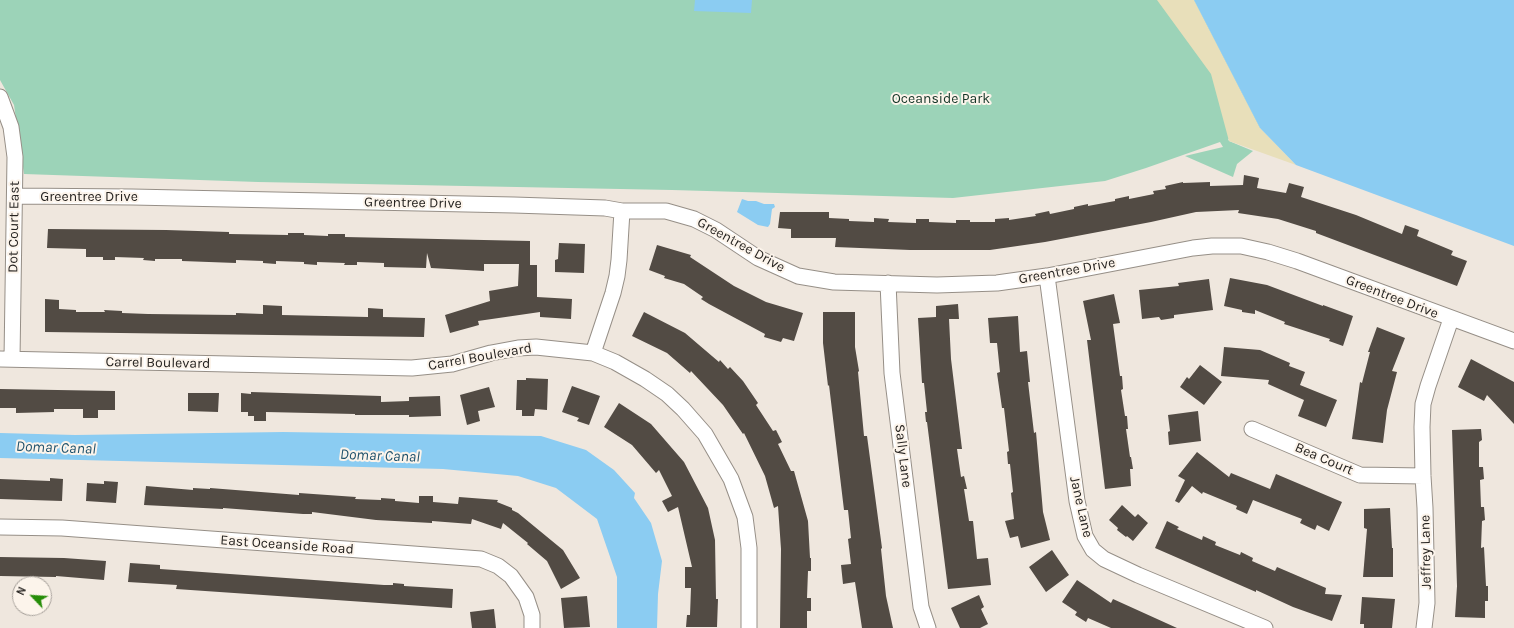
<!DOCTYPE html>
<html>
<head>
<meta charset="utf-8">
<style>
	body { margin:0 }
	#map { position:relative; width:1514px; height:628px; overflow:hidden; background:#efe7de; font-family:Karla,sans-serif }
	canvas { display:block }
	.north { position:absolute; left:12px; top:576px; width:40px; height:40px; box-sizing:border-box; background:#fcf4eb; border:1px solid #a6a09a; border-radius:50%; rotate:295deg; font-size:11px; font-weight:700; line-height:16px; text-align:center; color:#262320 }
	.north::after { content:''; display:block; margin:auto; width:14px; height:18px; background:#268d08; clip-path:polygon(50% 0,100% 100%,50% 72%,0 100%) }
</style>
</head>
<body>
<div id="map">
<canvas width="1514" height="628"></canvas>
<div class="north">N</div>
</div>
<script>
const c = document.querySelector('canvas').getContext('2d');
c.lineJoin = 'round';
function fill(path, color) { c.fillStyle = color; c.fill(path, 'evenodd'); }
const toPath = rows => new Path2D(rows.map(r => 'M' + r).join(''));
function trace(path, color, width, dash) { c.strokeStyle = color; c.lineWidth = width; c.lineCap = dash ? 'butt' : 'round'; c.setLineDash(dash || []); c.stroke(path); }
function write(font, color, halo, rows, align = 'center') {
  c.font = font + ' Karla,sans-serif'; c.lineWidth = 4; c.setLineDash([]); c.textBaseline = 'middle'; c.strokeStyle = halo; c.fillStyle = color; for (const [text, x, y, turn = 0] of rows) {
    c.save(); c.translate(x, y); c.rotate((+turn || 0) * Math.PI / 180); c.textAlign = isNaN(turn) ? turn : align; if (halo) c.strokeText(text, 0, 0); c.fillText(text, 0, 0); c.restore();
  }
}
const green = toPath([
	[0,0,1194,0,1260,128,1228,139,1229,141,1253,151,1237,164,1233,177,1185,156,1223,147,1220,142,1146,168,1105,181,953,198,672,190,258,182,24,174,14,105,0,80]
]);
const sand = toPath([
	[1157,0,1194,0,1260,128,1296,165,1229,141,1211,74]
]);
const water = toPath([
	[695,0,752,0,751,13,694,11],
	[1194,0,1514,0,1514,246,1296,165,1260,128],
	[742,199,748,201,756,201,764,204,774,204,775,207,772,209,770,224,768,227,758,225,737,212],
	[283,432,541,436,586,450,614,470,635,493,634,498,651,523,662,561,658,594,657,628,617,628,617,577,597,519,556,488,518,476,443,469,0,458,0,433,75,435]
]);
const building = toPath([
	[1244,175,1259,178,1257,188,1286,193,1289,183,1304,187,1301,197,1356,215,1402,234,1405,225,1419,230,1417,236,1453,251,1451,255,1467,261,1457,286,1316,233,1316,231,1278,219,1238,213,1239,210,1196,212,1151,222,1045,242,990,250,910,250,835,247,836,238,791,238,791,229,778,228,780,212,829,212,829,218,849,219,849,221,874,222,874,218,889,219,888,222,916,223,916,219,929,219,929,222,956,223,956,220,970,220,970,222,995,222,995,219,1009,218,1009,220,1036,216,1035,214,1049,211,1050,214,1074,209,1074,207,1088,204,1088,206,1115,201,1115,199,1129,196,1129,199,1154,194,1153,191,1166,189,1165,186,1183,182,1183,183,1210,182,1210,186,1243,185],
	[48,229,166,230,229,232,229,234,288,235,288,233,304,233,304,235,328,236,328,234,345,234,345,237,530,241,530,265,537,265,537,297,572,299,571,319,540,317,540,312,478,321,479,325,450,333,445,315,490,301,489,291,518,286,519,264,484,264,484,271,431,268,427,253,426,268,384,267,384,263,357,262,357,265,344,265,345,263,317,262,317,265,304,264,304,262,276,261,276,264,263,263,263,261,236,260,236,263,182,261,182,259,155,259,155,261,143,260,144,258,115,257,115,260,103,260,103,257,86,257,86,249,47,248],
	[559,243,585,244,584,273,555,272,555,260,558,259],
	[657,245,691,255,690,257,734,286,766,302,803,313,794,341,783,338,781,342,764,337,765,334,709,304,701,299,703,297,684,284,664,278,665,276,649,270],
	[1230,278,1267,285,1323,306,1323,305,1353,316,1343,346,1329,341,1330,339,1284,324,1285,322,1255,310,1255,314,1242,312,1242,310,1224,306],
	[1209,279,1213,310,1174,315,1174,318,1161,320,1159,317,1142,319,1139,290,1179,286,1178,283],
	[1114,294,1120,323,1113,324,1120,376,1122,376,1123,389,1121,390,1125,416,1127,416,1128,429,1126,429,1130,457,1131,457,1133,469,1130,469,1131,486,1105,489,1087,340,1091,340,1083,301],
	[45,299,59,300,59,309,76,310,76,312,105,312,104,310,122,311,122,313,148,314,236,315,236,313,263,314,263,305,282,306,282,315,368,317,368,308,383,309,383,317,425,318,424,337,45,332],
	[958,304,959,319,949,319,951,359,962,449,957,449,961,477,964,476,967,489,964,489,969,521,973,521,977,559,988,558,991,585,948,589,927,422,926,422,925,412,927,412,924,383,922,383,918,318,936,317,936,306],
	[644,312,685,333,719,362,720,360,728,369,730,367,743,381,758,403,756,405,773,431,776,430,782,442,778,444,791,471,794,471,808,521,810,558,811,558,811,571,808,571,807,598,811,598,811,611,807,611,807,628,780,628,781,549,778,506,774,508,765,476,744,433,743,434,723,405,691,371,690,373,667,353,632,336],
	[823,312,855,312,855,347,859,371,858,372,864,436,867,436,882,548,881,549,886,596,893,628,862,628,855,582,843,584,841,565,851,564,848,539,851,538,848,510,844,510,829,385,828,386,823,343],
	[1018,316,1020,352,1027,351,1030,382,1028,382,1034,433,1036,432,1043,512,1050,540,1021,548,1018,536,1010,538,1005,521,1014,519,1011,493,1013,492,1010,464,1008,464,1007,452,1009,451,1004,408,1002,408,997,373,1000,372,997,343,990,343,988,318],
	[1377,327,1405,338,1392,371,1397,372,1387,410,1383,443,1352,439,1360,382,1362,383,1370,352,1368,352],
	[1224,347,1260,350,1290,363,1289,366,1305,372,1300,385,1337,400,1326,427,1298,416,1304,400,1268,384,1269,380,1221,376],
	[1471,359,1514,382,1514,424,1487,395,1484,401,1458,387],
	[1200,365,1222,382,1204,405,1180,387,1187,377,1189,379],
	[526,378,548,379,547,410,535,409,534,416,522,416,522,410,516,410,517,380,526,380],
	[572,386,600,396,589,425,577,421,579,418,562,412],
	[489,387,495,407,478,411,480,421,467,425,460,395],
	[0,389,115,391,115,410,98,410,98,418,83,418,83,409,54,409,54,412,16,413,16,408,0,408],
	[251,392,381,396,381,402,409,401,409,397,440,396,441,416,409,417,409,415,355,415,355,414,266,412,266,421,254,421,254,416,248,416,248,412,241,412,241,393,251,394],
	[188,393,219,393,218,412,188,411],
	[619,403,651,424,684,462,708,508,715,540,716,599,718,599,717,627,686,627,687,615,690,615,691,588,685,588,685,567,692,567,678,507,668,512,662,501,672,496,659,470,656,473,632,445,604,427],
	[1198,411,1201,441,1169,445,1168,432,1170,431,1168,415],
	[1481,429,1482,440,1479,442,1479,467,1483,467,1484,479,1480,480,1481,507,1484,507,1485,520,1482,521,1481,548,1484,547,1486,586,1488,586,1488,601,1485,601,1485,618,1455,617,1457,586,1452,430],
	[1197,452,1229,477,1231,473,1270,489,1276,474,1342,502,1329,531,1317,525,1315,530,1300,523,1302,519,1253,500,1247,514,1236,509,1237,506,1203,492,1202,494,1192,486,1179,503,1175,501,1185,480,1178,476],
	[50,478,63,479,62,501,0,499,0,479,50,481],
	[104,481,118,482,116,503,86,501,87,483,104,484],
	[146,486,193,490,193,488,210,489,210,488,299,495,299,493,356,497,355,499,381,500,381,498,395,499,395,501,419,503,419,496,433,496,433,502,458,504,459,497,498,500,497,502,512,508,512,510,518,513,563,550,580,578,561,589,547,561,527,544,528,543,503,523,501,529,472,519,471,524,432,521,432,523,376,520,312,512,312,514,303,514,223,508,223,509,144,505],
	[1122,505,1135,517,1138,514,1148,523,1133,541,1127,536,1126,537,1117,530,1118,528,1109,520],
	[1390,508,1392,548,1393,548,1393,577,1363,577,1367,529,1364,528,1364,509],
	[1167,521,1179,527,1177,529,1202,540,1203,536,1216,542,1215,545,1240,555,1241,552,1253,558,1252,561,1275,571,1277,567,1326,588,1325,594,1342,595,1332,621,1293,607,1256,590,1256,592,1155,548],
	[1052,550,1069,575,1046,592,1029,567],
	[0,557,64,558,106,561,104,580,56,576,56,577,0,576],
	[130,563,160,565,160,569,384,585,393,585,393,583,404,584,404,586,453,589,452,608,176,589,177,585,128,582],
	[1077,580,1111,603,1113,599,1177,628,1111,628,1088,618,1086,622,1075,615,1077,612,1062,602],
	[979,595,984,607,981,609,988,624,980,628,960,628,951,608],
	[587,596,590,627,564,628,561,598],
	[1362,597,1395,599,1392,628,1364,628,1364,624,1360,624],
	[494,609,496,628,472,628,470,612]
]);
const street = toPath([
	[0,97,11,127,15,157,12,359],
	[15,196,132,197,514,205,605,208,622,211,666,211,694,219,716,230,758,258,798,276,834,282,937,285,997,283,1047,276,1193,248,1212,246,1241,246,1268,252,1297,261,1514,341],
	[1047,276,1077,501,1085,536,1093,550,1104,559,1138,575,1265,628],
	[888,283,892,373,921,607,928,628],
	[593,353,613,293,617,276,619,260,622,211],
	[0,359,412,368,452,364,491,353,518,348,536,347,593,353,615,362,645,379,667,394,683,409,705,434,731,479,745,517,749,548,749,628],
	[1252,429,1360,475,1423,476],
	[0,527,62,528,481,559,498,566,511,576,526,597,532,615,532,628],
	[1424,628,1427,603,1425,508,1423,476,1422,427,1423,404,1428,386,1451,319]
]);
const parkNames = [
	["Oceanside Park",941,99]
];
const streetNames = [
	["Greentree Drive",89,197],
	["Greentree Drive",413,203,1],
	["Dot Court East",14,227,-89],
	["Greentree Drive",741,245,29],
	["Greentree Drive",1067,271,-10],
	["Greentree Drive",1392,297,21],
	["Carrel Boulevard",480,357,-10],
	["Carrel Boulevard",158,363,1],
	["Sally Lane",903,456,83],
	["Bea Court",1324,459,23],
	["Jane Lane",1081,507,77],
	["East Oceanside Road",287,545,4],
	["Jeffrey Lane",1426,552,-91]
];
const waterNames = [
	["Domar Canal",56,448,2],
	["Domar Canal",380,456,2]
];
fill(green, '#9cd3b8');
fill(sand, '#e8dfba');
fill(water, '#8bccf2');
fill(building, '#524b44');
trace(street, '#968f87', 17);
trace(street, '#fff', 15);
write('14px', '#123325', '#fcf4eb', parkNames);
write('14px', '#262320', '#fcf4eb', streetNames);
write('italic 15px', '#20526c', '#fcf4eb', waterNames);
</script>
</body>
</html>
